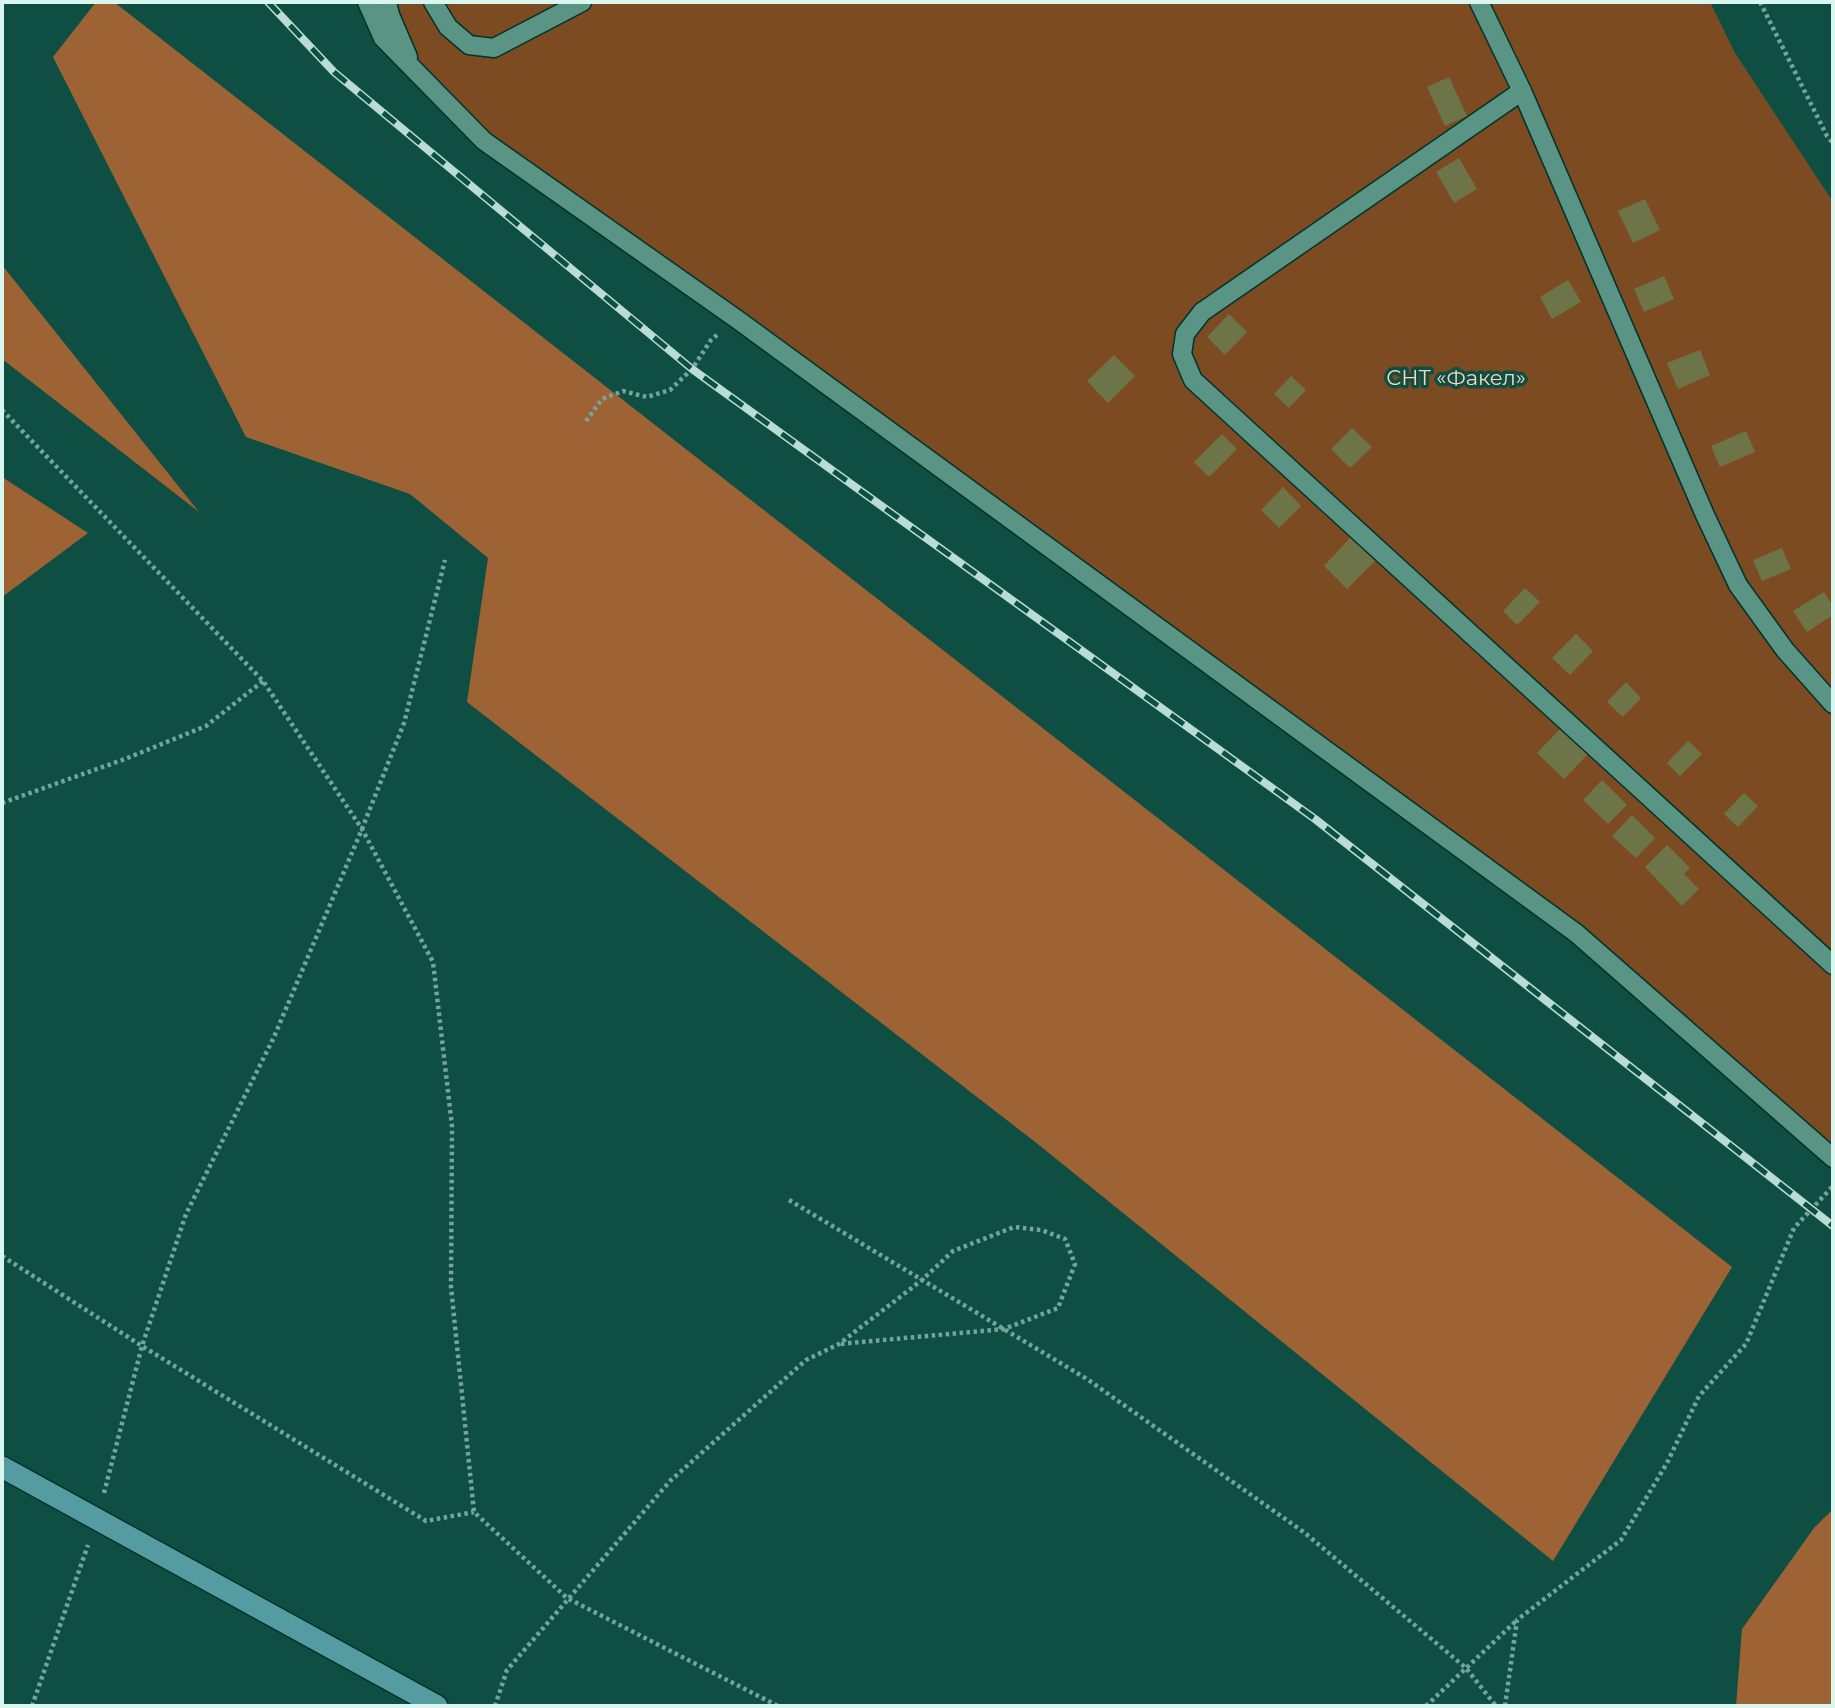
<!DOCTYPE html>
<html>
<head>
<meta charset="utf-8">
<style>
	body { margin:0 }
	#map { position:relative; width:1835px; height:1708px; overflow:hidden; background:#0f4f43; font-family:Montserrat,sans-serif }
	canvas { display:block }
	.frame { position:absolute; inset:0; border:4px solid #d9f7ef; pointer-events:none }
</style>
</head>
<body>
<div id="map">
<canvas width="1835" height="1708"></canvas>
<div class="frame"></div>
</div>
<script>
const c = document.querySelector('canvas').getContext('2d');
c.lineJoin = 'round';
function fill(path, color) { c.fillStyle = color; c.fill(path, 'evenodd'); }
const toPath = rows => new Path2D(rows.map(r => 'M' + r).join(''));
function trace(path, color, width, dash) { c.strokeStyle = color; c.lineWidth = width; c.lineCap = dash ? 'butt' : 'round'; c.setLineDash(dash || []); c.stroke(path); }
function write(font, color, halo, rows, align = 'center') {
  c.font = font + ' Montserrat,sans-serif'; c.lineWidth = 7; c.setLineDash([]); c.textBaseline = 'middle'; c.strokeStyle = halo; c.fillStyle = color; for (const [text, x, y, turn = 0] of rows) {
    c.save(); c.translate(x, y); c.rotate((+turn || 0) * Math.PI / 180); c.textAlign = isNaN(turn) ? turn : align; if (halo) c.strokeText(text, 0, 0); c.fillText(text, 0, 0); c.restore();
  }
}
const green = toPath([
	[367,2,1710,2,1735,53,1833,202,1833,1158,1576,933,484,141]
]);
const forest = toPath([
	[96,2,114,2,1732,1267,1553,1561,1039,1145,467,702,488,558,410,494,246,437,53,57],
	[2,265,199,512,2,359],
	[2,477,88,533,2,597],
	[1833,1509,1833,1706,1736,1706,1742,1629,1814,1528]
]);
const building = toPath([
	[1449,77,1467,116,1445,126,1427,87],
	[1459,158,1477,189,1454,203,1436,172],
	[1645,199,1660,230,1633,243,1618,211],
	[1664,276,1674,299,1644,312,1634,289],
	[1568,280,1581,302,1552,319,1540,297],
	[1229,314,1247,332,1225,355,1207,337],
	[1700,350,1710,375,1678,389,1667,363],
	[1114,355,1135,376,1108,403,1087,381],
	[1291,376,1306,390,1289,408,1274,394],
	[1352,428,1372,447,1350,468,1331,449],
	[1746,431,1755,452,1720,467,1711,446],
	[1222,434,1237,449,1209,477,1194,462],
	[1283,487,1301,506,1279,528,1261,510],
	[1351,537,1375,561,1347,589,1324,566],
	[1782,548,1791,569,1762,581,1753,560],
	[1525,588,1540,602,1517,625,1503,611],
	[1824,592,1833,607,1833,615,1807,632,1793,611],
	[1576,634,1593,651,1570,675,1552,658],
	[1626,682,1641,698,1623,717,1607,702],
	[1562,727,1589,753,1564,779,1537,753],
	[1688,741,1702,754,1680,776,1667,763],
	[1602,780,1627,805,1608,824,1583,800],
	[1744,793,1758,806,1738,827,1724,814],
	[1632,815,1655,838,1636,858,1612,836],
	[1667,845,1690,868,1684,874,1699,889,1682,906,1645,867]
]);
const path = toPath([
	[1760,2,1827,136,1833,143],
	[2,410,263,681,362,829,433,962,452,1126,451,1287,474,1512,567,1598,778,1706],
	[586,421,602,399,623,391,647,397,670,390,692,369,711,340,717,335],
	[2,803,125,759,206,726,263,681],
	[789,1200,1087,1379,1305,1533,1466,1668,1496,1706],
	[2,1256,142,1346,426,1521,474,1512],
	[104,1493,142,1346,186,1214,274,1037,362,829,404,723,445,560],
	[32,1706,88,1545],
	[495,1706,507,1670,670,1481,806,1360,839,1344,922,1280,953,1251,1014,1227,1041,1230,1065,1239,1075,1264,1058,1308,1004,1329,839,1344],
	[1426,1706,1516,1621],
	[1505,1706,1517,1620,1621,1540,1667,1463,1699,1396,1746,1344,1794,1228,1833,1186]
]);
const lane = toPath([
	[367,2,383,38,484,141,738,320,1576,933,1833,1158],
	[387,2,390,15,408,57],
	[433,2,448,27,469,45,494,48,582,2],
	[1479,2,1522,91,1705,515,1738,585,1785,650,1833,704],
	[1522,91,1202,312,1185,334,1182,354,1193,380,1833,965]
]);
const secondary = toPath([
	[2,1467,437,1706]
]);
const rail = toPath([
	[268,2,334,72,692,369,1315,819,1833,1226]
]);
const parkNames = [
	["СНТ «Факел»",1456,379]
];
fill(green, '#7d4b22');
fill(forest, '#9e6335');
fill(building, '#6d7548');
trace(lane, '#01332a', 21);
trace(secondary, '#01332a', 24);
trace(path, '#75a49a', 4.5, [3.5, 3.5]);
trace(lane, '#599485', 18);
trace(secondary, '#559ca2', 21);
trace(rail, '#b9ddd4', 8);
trace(rail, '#0f4f43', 5, [16]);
write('21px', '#f9d6be', '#0f4f43', parkNames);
</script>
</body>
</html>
